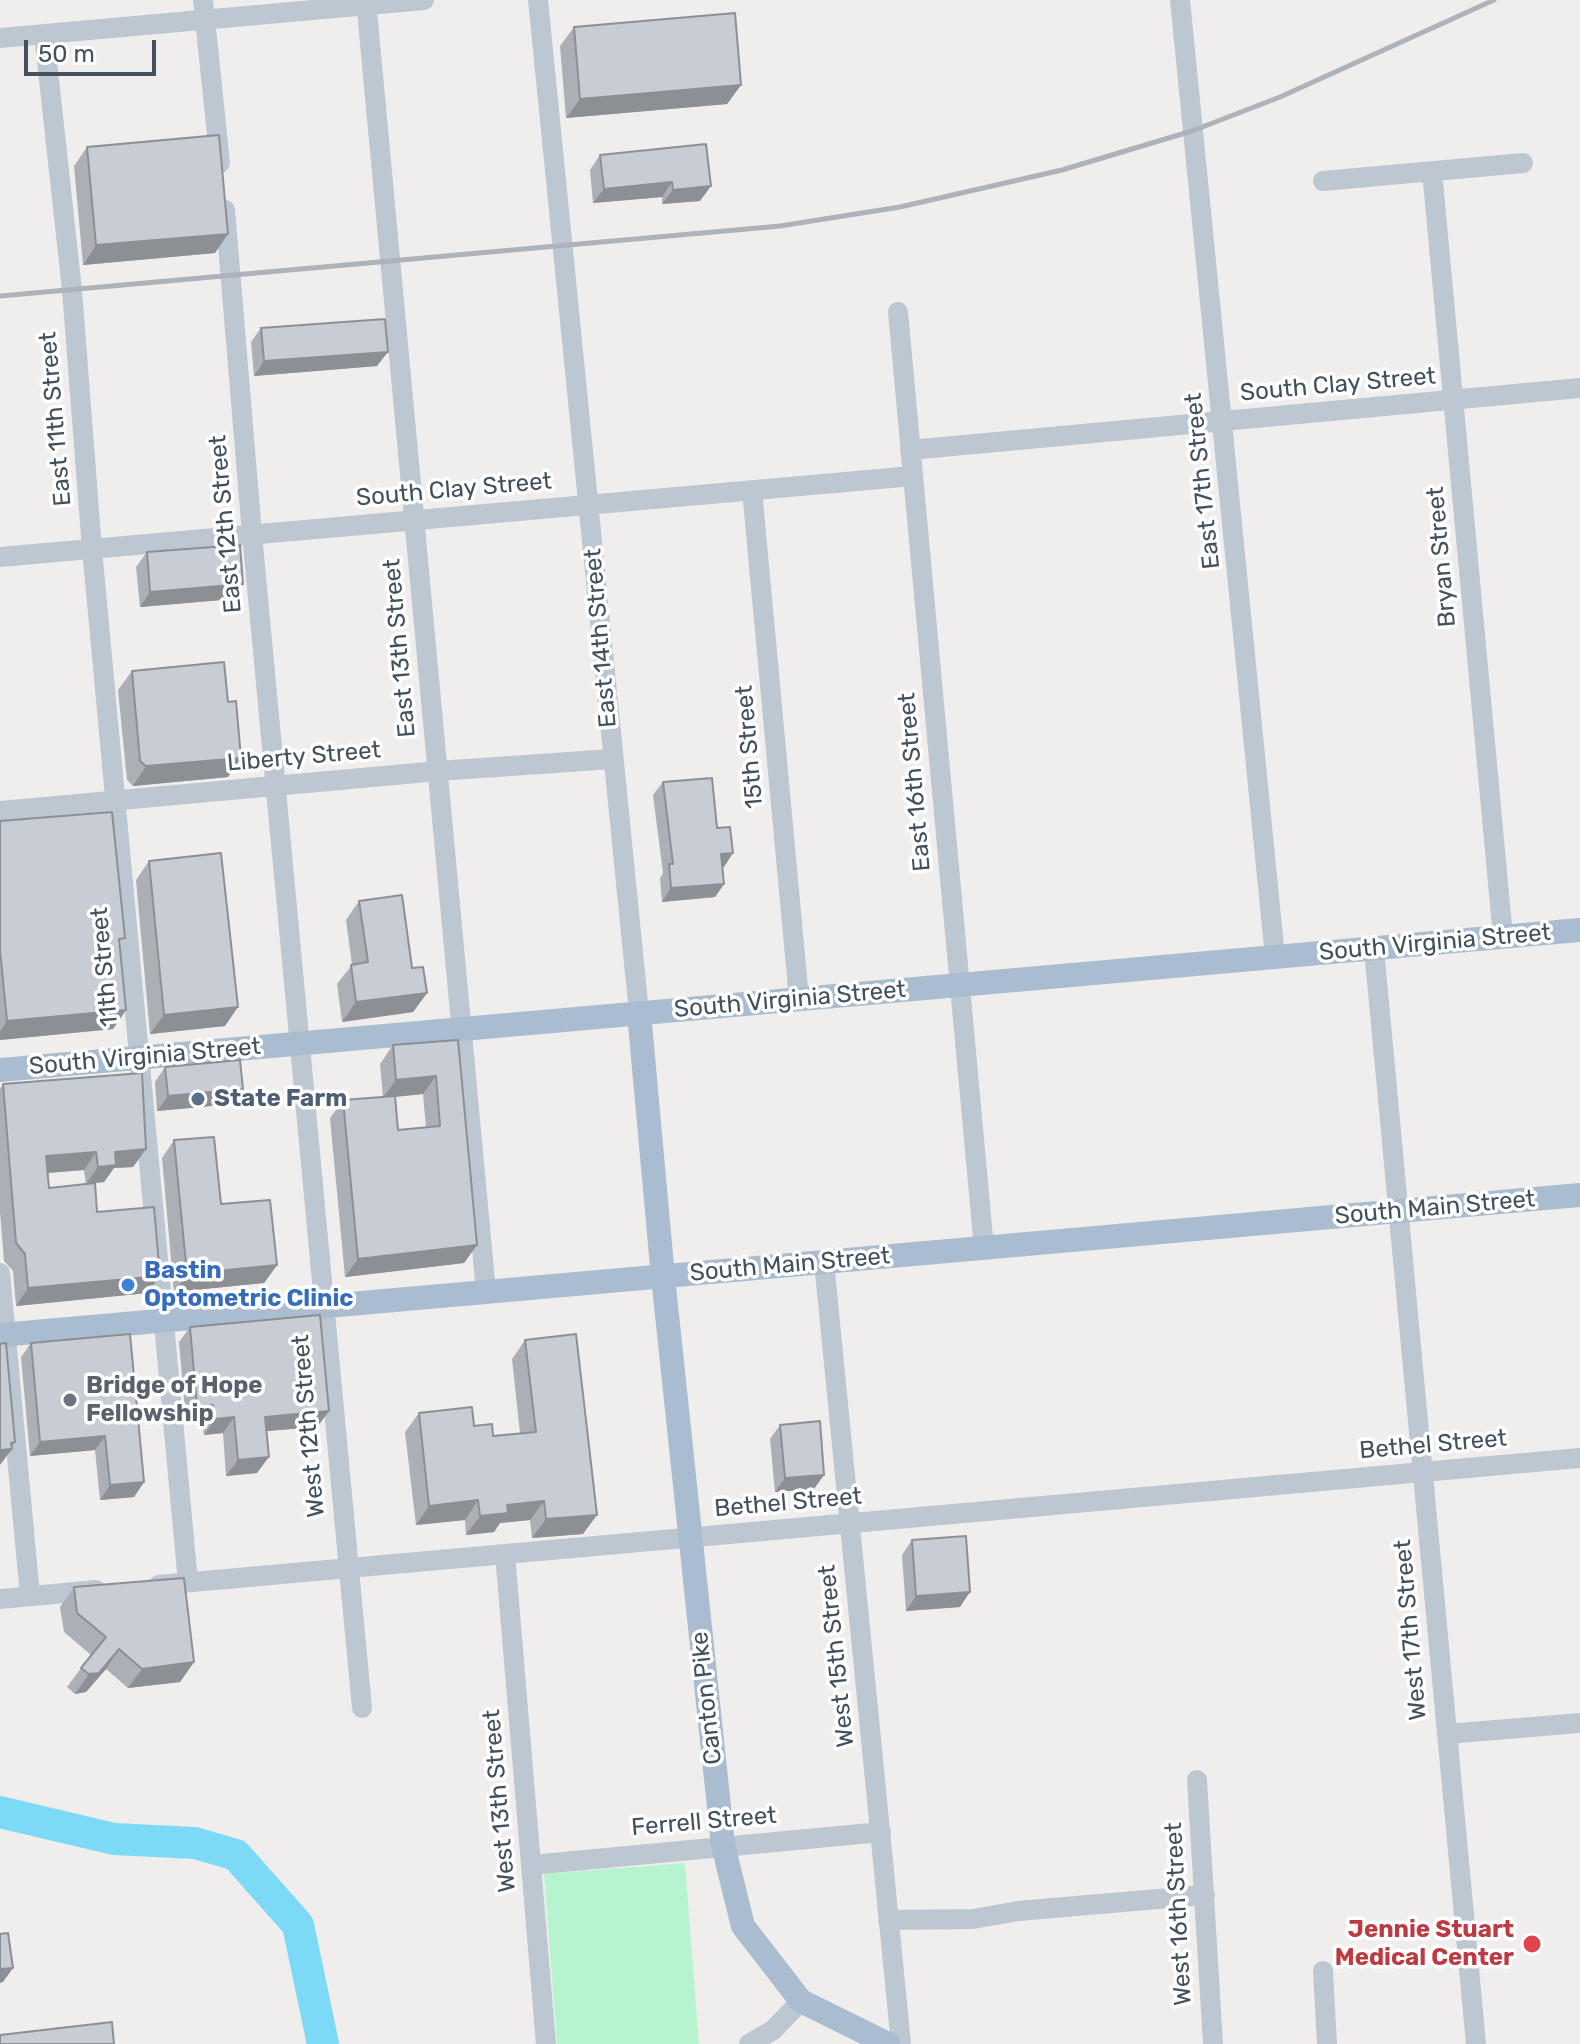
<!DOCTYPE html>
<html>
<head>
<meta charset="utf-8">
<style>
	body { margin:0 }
	#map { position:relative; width:1580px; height:2044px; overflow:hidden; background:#f0eded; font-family:Rubik,sans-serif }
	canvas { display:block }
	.scale { position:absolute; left:24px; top:40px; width:132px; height:36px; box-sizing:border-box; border:4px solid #43505d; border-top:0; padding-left:10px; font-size:24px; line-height:28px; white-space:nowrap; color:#43505d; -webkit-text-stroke:6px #fff; paint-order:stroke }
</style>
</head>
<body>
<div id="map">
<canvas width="1580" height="2044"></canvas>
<div class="scale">50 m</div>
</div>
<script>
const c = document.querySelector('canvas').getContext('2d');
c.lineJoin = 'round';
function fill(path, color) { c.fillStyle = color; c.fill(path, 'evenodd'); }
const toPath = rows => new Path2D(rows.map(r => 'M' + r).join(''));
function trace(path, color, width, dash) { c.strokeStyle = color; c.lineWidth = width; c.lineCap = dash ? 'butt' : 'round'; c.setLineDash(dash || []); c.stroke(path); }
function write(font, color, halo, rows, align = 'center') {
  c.font = font + ' Rubik,sans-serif'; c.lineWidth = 7; c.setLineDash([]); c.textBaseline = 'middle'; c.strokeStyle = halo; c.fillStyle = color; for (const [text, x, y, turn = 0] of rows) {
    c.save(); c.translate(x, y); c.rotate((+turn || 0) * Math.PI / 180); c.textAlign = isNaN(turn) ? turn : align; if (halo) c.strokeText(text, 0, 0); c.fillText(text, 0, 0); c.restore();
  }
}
const green = toPath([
	[685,1863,699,2044,557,2044,544,1874]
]);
const river = toPath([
	[0,1812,114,1839,195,1843,236,1855,298,1925,323,2044]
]);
const minor = toPath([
	[203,0,220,163],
	[366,0,486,1292],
	[538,0,639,1013],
	[1180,0,1275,957],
	[44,34,72,290,92,549,188,1582],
	[0,38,424,0],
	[1432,171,1503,937],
	[1323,181,1523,163],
	[225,210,252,534,362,1708],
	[898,312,984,1248],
	[910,450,1580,388],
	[752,490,799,999],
	[0,557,913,476],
	[0,811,438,771,612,759],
	[1374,949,1476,2044],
	[824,1262,901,2044],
	[0,1273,30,1596],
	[505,1554,546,2044],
	[159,1585,1580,1458],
	[0,1599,96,1590],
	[1447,1734,1580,1723],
	[1197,1780,1213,2044],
	[532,1865,881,1832],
	[888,1920,973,1919,1018,1911,1205,1895],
	[1323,1971,1327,2044],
	[749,2044,773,2030,801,2001]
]);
const major = toPath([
	[639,1013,663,1277,723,1845,743,1926,801,2001,888,2044],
	[0,1070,1580,930],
	[0,1335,1580,1195]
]);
const rail = toPath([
	[0,296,780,226,900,207,1062,170,1192,131,1280,97,1494,0]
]);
const wall = toPath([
	[574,27,741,85,727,104,566,118,560,46],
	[706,144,700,201,662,204,662,197,593,203,590,170,600,155],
	[87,147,215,253,83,265,74,166],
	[261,328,377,366,254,376,251,342],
	[147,552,233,599,140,607,136,567],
	[132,671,228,702,241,758,228,777,133,786,127,780,118,690],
	[663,782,717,828,733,853,722,867,724,884,715,897,662,902,660,878,663,873,653,795],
	[0,821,120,945,126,1010,113,1029,0,1040],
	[149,861,225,1026,150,1034,136,880],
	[359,901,412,968,427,993,413,1012,342,1022,337,984,352,965,346,920],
	[458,1040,477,1245,464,1263,345,1277,330,1118,343,1100,383,1097,380,1064,393,1045],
	[423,1094,426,1128,398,1130,395,1097],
	[165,1067,233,1104,157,1111,155,1082],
	[3,1084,146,1149,133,1167,114,1168,104,1182,86,1184,84,1170,47,1173,49,1188,97,1212,148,1293,16,1306,13,1271,4,1261,0,1212,0,1089],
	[174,1140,221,1204,277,1265,264,1283,174,1292,162,1158],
	[190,1327,329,1411,317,1427,266,1431,257,1473,226,1476,223,1433,204,1435,202,1421,186,1422,179,1342],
	[525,1340,583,1534,532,1538,530,1520,500,1523,494,1532,466,1535,465,1520,416,1525,405,1432,419,1413,474,1426,493,1436,520,1433,512,1359],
	[31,1343,144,1482,134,1497,100,1500,95,1450,30,1456,21,1357],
	[780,1425,814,1489,775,1492,770,1439],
	[912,1540,960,1607,906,1611,902,1555],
	[74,1587,194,1662,180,1682,128,1688,106,1669,86,1692,75,1694,67,1687,91,1655,64,1632,60,1607]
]);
const shadedWall = toPath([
	[741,85,727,104,566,118,580,99],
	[672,182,662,197,593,203,604,189],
	[711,186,700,201,662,204,673,190],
	[228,234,215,253,83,265,96,245],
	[388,352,377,366,254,376,264,361],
	[243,584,233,599,140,607,150,592],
	[241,758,228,777,133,786,146,766],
	[733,853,724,867,712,868,721,854],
	[724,884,715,897,662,902,671,888],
	[427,993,413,1012,342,1022,356,1002],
	[238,1007,225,1026,150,1034,164,1015],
	[126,1010,113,1029,0,1040,0,1032,7,1021],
	[436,1076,423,1094,383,1098,396,1080],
	[243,1089,233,1104,157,1111,168,1096],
	[146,1149,133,1167,114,1168,104,1182,86,1184,98,1167,115,1152],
	[96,1152,84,1170,34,1174,46,1156],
	[477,1245,464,1263,345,1277,358,1259],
	[277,1265,264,1283,174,1292,187,1274],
	[160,1276,148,1293,16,1306,28,1288],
	[213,1405,202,1421,186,1422,197,1406],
	[329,1411,317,1427,254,1432,265,1417],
	[234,1417,223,1433,204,1435,215,1419],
	[105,1436,95,1450,30,1456,40,1442],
	[15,1442,10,1449,12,1449,0,1465,0,1450,11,1443],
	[269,1457,257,1473,226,1476,238,1460],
	[824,1475,814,1489,775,1492,785,1478],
	[144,1482,134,1497,100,1500,110,1485],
	[478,1500,465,1520,416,1525,429,1506],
	[544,1501,530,1520,500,1523,494,1532,466,1535,480,1516,507,1505],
	[597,1515,583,1534,532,1538,546,1519],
	[970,1592,960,1607,906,1611,916,1596],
	[119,1649,106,1669,86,1692,75,1694,89,1674],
	[194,1662,180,1682,128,1688,142,1669],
	[13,1968,3,1982,0,1983,0,1969]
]);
const building = toPath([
	[735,13,741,85,580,99,574,27,735,13],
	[219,135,228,234,96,245,87,147,219,135],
	[706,144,711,186,673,190,672,182,604,189,600,155,706,144],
	[385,319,388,352,264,361,261,328,385,319],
	[240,545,243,584,150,592,147,552,240,545],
	[224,662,228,702,236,701,241,758,146,766,140,761,132,671,224,662],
	[712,778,717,828,730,827,733,853,721,854,724,884,671,888,669,864,673,864,663,782,712,778],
	[112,812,125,938,119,939,126,1010,7,1021,0,950,0,821,112,812],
	[221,853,238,1007,164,1015,149,861,221,853],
	[402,895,412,968,423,967,427,993,356,1002,351,965,368,962,359,901,402,895],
	[458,1040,477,1245,358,1259,343,1100,395,1096,398,1130,440,1126,436,1076,396,1080,393,1045,458,1040],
	[240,1060,243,1089,168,1096,165,1067,240,1060],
	[142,1073,146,1149,115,1152,116,1165,98,1167,96,1152,46,1156,49,1188,95,1183,97,1212,154,1207,160,1276,28,1288,25,1254,16,1243,3,1084,142,1073],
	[214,1137,221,1204,270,1200,277,1265,187,1274,174,1140,214,1137],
	[320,1315,329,1411,265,1417,269,1457,238,1460,234,1417,215,1419,213,1405,197,1406,190,1327,320,1315],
	[130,1334,144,1482,110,1485,105,1436,40,1442,31,1343,130,1334],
	[576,1334,597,1515,546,1519,544,1501,507,1505,508,1513,480,1516,478,1500,429,1506,419,1413,472,1407,474,1426,492,1424,493,1436,536,1432,525,1340,576,1334],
	[6,1343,15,1442,11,1443,12,1449,0,1450,0,1344,6,1343],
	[820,1421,824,1475,785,1478,780,1425,820,1421],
	[966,1536,970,1592,916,1596,912,1540,966,1536],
	[184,1578,194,1662,142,1669,119,1649,99,1673,89,1674,81,1668,106,1637,77,1613,74,1587,184,1578],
	[8,1933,13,1968,0,1969,0,1934,8,1933],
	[112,2022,114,2044,0,2044,0,2035,112,2022]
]);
const markers = [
	[198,1099,8,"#5c6f8a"],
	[128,1285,8,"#3f7fe0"],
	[70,1400,8,"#6b7280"],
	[1532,1944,10,"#e0444e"]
];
const streetNames = [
	["South Clay Street",1338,385,-5],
	["East 11th Street",56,419,-95],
	["East 17th Street",1203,481,-96],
	["South Clay Street",454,490,-5],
	["East 12th Street",226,524,-95],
	["Bryan Street",1442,557,-95],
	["East 14th Street",601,638,-95],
	["East 13th Street",400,648,-95],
	["15th Street",750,747,-95],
	["Liberty Street",304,757,-5],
	["East 16th Street",915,782,-95],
	["South Virginia Street",1435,943,-5],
	["11th Street",105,967,-95],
	["South Virginia Street",790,1000,-5],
	["South Virginia Street",145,1057,-5],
	["South Main Street",1435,1208,-5],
	["South Main Street",790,1265,-5],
	["West 12th Street",309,1426,-95],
	["Bethel Street",1433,1445,-5],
	["Bethel Street",788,1503,-5],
	["West 17th Street",1411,1630,-95],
	["West 15th Street",837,1656,-96],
	["Canton Pike",707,1698,-96],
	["West 13th Street",500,1801,-95],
	["Ferrell Street",704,1822,-5],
	["West 16th Street",1179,1914,-93]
];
const serviceNames = [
	["State Farm",214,1099]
];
const shopNames = [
	["Bastin",144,1271],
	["Optometric Clinic",144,1299]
];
const worshipNames = [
	["Bridge of Hope",86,1386],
	["Fellowship",86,1414]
];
const healthNames = [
	["Jennie Stuart",1514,1930],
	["Medical Center",1514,1958]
];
fill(green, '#b5f4cf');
trace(river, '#7ddaf6', 32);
trace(minor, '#bcc7d1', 20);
trace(major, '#a9bcd0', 24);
trace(rail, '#aeb2b9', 5);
fill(wall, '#acafb6');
fill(shadedWall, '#8c8f94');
fill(building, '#c8ccd4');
trace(building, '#8c8f94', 2);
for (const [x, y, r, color] of markers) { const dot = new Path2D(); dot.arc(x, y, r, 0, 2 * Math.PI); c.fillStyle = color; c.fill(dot); trace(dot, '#fff', 3); }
write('24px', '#43505d', '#fff', streetNames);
write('bold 24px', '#4e5e75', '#fff', serviceNames, 'left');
write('bold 24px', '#366cbe', '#fff', shopNames, 'left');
write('bold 24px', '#5b616d', '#fff', worshipNames, 'left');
write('bold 24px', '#be3a42', '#fff', healthNames, 'right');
</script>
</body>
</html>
